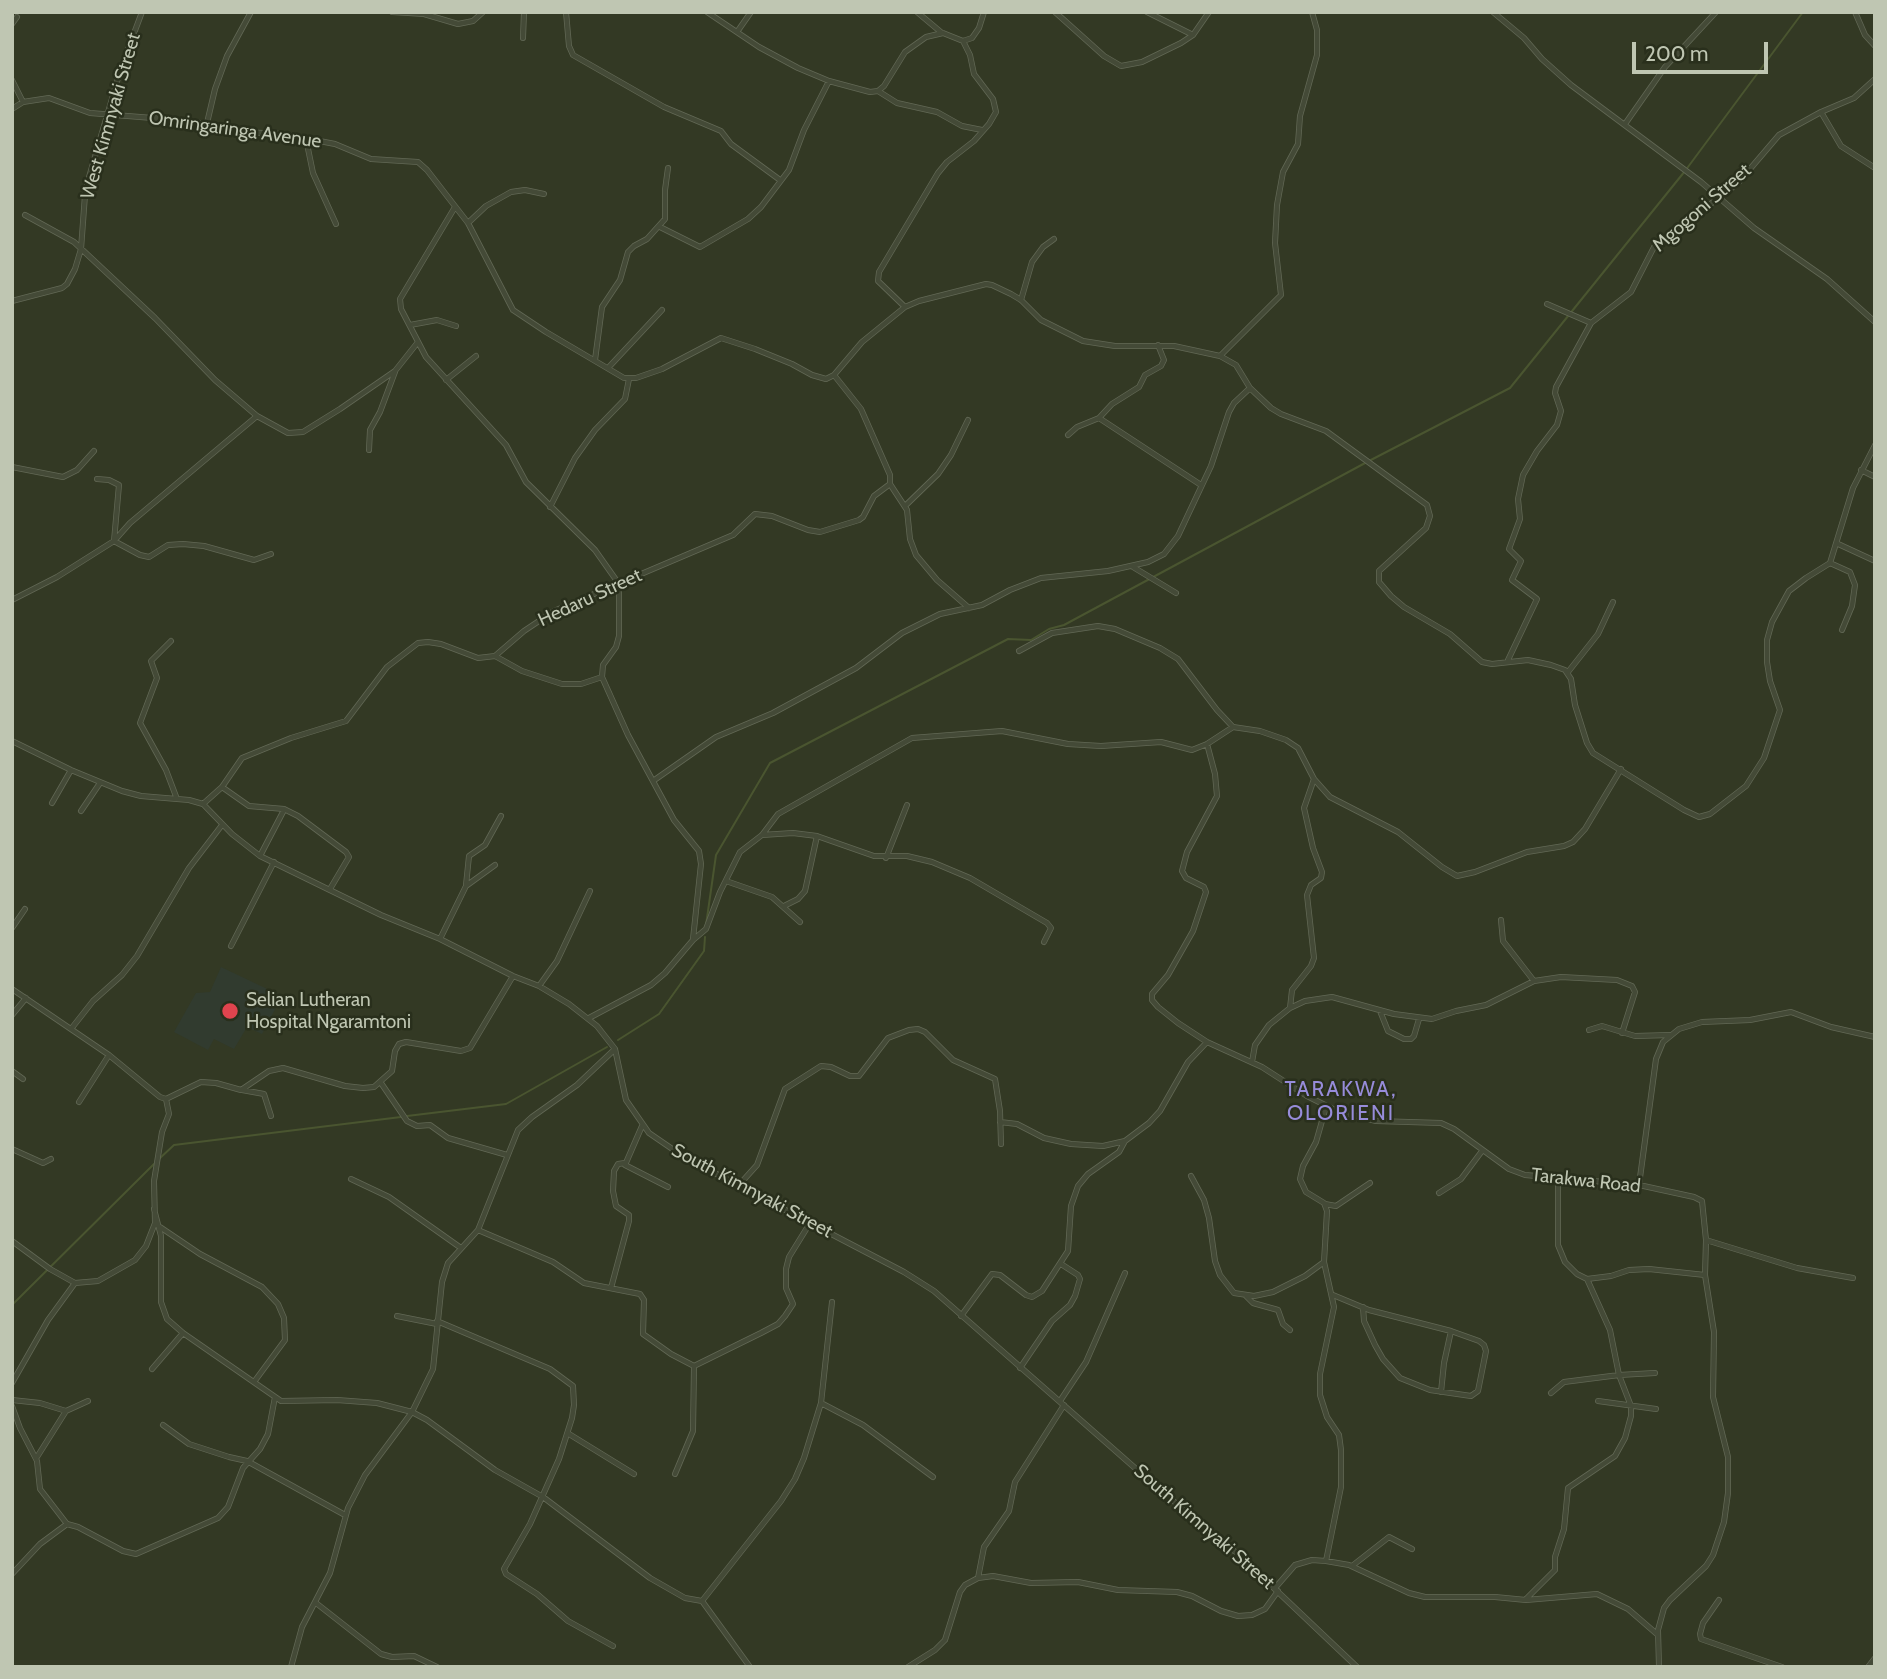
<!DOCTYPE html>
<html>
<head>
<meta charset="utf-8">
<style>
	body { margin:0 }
	#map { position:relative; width:1887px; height:1679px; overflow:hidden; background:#333924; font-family:Cabin,sans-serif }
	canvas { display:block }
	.frame { position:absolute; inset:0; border:14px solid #bfc6b2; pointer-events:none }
	.scale { position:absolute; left:1632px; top:42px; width:136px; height:32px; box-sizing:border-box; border:4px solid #bfc6b2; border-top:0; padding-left:9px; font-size:21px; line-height:24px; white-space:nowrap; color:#bfc6b2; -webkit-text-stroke:5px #292f1c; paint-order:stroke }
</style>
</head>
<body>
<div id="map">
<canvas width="1887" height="1679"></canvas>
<div class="frame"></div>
<div class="scale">200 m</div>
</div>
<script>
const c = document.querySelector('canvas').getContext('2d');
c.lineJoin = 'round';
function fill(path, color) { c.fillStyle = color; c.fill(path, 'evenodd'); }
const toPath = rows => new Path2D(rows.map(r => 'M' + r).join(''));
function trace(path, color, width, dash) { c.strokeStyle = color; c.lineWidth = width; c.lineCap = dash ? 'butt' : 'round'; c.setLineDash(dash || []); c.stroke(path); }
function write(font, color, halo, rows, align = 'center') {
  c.font = font + ' Cabin,sans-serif'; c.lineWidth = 5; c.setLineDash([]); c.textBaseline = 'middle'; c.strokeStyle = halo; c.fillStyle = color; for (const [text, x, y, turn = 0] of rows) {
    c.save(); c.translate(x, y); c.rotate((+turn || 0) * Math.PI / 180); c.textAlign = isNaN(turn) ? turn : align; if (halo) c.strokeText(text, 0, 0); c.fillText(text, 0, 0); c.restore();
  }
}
const medical = toPath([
	[221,967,282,996,262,1034,247,1027,234,1049,214,1039,208,1050,174,1032,196,993,210,992]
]);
const stream = toPath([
	[706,925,716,855,770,763,1008,639,1031,640,1049,629,1064,625,1367,462,1510,388,1685,171,1803,12],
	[618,1040,659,1014,704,951,705,937],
	[407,1116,506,1104,607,1047],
	[159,1159,174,1145,401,1117],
	[12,1305,155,1163]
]);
const street = toPath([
	[392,12,424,14,458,24,473,21,483,12],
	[566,12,569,46,573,55,664,107,721,131,731,144,780,180],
	[707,12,759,47,798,68,829,81,870,92,878,91,884,86,905,52,926,37,943,33,963,41,972,38,979,28,984,12],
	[917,12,942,33],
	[1055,12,1104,56,1121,66,1142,62,1181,43,1193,35,1209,12],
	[1147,12,1193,35],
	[1493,12,1524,38,1542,59,1571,85,1701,182,1754,228,1827,279,1875,322],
	[1855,12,1865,35,1875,46],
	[12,24,17,17],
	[737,32,751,12],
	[523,38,524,12],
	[12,80,23,102],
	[878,91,897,103,937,112,962,126,982,130],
	[12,109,23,102,49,98,90,113,190,121,243,132,283,134,335,144,371,159,418,162,427,170,468,223,513,310,546,332,624,378,636,378,662,369,721,338,755,349,792,364,812,375,826,379,834,375,862,342,905,307,919,301,986,284,992,285,1011,294,1021,300,1041,320,1083,341,1115,346,1174,346,1220,356,1236,365,1250,388,1271,408,1281,414,1326,431,1427,505,1430,516,1426,528,1379,571,1379,582,1391,596,1404,607,1450,634,1482,662,1492,664,1528,660,1551,665,1565,670,1571,679,1575,705,1587,743,1593,753,1684,810,1699,817,1710,814,1746,786,1764,758,1780,710,1770,681,1767,662,1767,640,1772,622,1789,591,1806,578,1830,563,1853,488,1875,445],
	[1821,112,1841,146,1875,168],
	[207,123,215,89,227,56,251,12],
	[1625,124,1665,67,1716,12],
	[306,139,313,173,336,224],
	[455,207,400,299,401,309,426,357,506,445,526,482,595,550,619,584,619,636,616,647,603,665,602,677,628,735,674,820,699,851,701,864,693,939],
	[25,215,74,242,155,318,215,380,257,416,288,433,303,432,340,409,395,371,418,342],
	[468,223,486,206,511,192,525,190,544,194],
	[660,227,700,247,748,219,761,207,789,170,804,130,829,81],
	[1021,300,1032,262,1043,247,1054,239],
	[12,301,62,288,67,284,75,269,81,249,85,195,89,177,121,68,142,12],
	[1547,304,1591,323],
	[905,307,878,281,879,272,938,173,947,162,974,141,989,124,996,112,993,99,974,74,970,55,963,41],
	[410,325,437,320,456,326],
	[1220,356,1281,295,1275,243,1277,205,1283,172,1298,144,1300,116,1317,55,1317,30,1312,12],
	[595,360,602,307,620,280,628,252,634,246,647,239,665,219,665,190,668,168],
	[608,368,662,310],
	[446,380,476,356],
	[1099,418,1201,485],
	[1068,435,1077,427,1099,418,1112,404,1139,387,1145,375,1161,366,1164,360,1158,345],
	[369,450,370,430,380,412,395,372],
	[12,467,63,477,77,470,94,451],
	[1861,470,1875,477],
	[97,479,109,480,119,485,114,541,140,555,149,557,168,545,183,544,204,546,254,560,271,554],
	[890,484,907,510,910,539,916,555,937,580,969,608],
	[905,506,938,474,951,455,968,420],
	[550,507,575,458,595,430,625,399,629,379],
	[1836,543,1875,561],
	[1830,563,1850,572,1855,585,1852,606,1842,630],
	[1133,567,1176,593],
	[12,600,57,577,114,541,130,523,257,416],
	[171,641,151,661,157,678,140,723,166,770,177,799],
	[1019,651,1052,633,1098,626,1115,629,1160,648,1178,659,1217,710,1233,727],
	[495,656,522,671,562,684,581,684,602,677],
	[1508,660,1537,599,1512,580,1521,561,1509,549,1520,519,1518,499,1523,475,1537,451,1557,425,1561,411,1555,393,1556,387,1591,323,1631,292,1654,247,1738,183,1779,135,1821,112,1854,98,1875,79],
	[1568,672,1598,634,1613,602],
	[12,741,71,770,122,791,141,796,189,800,203,804,232,834,260,856,381,915,440,939,513,976,539,986,569,1004,597,1026,615,1049,626,1100,649,1133,684,1157,904,1272,934,1291,1160,1490,1239,1555,1357,1667],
	[1207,744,1215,774,1217,796,1187,852,1182,871,1186,878,1204,887,1206,892,1193,931,1168,975,1152,994,1152,1000,1158,1007,1178,1023,1207,1042,1262,1067,1307,1096,1337,1111,1376,1121,1441,1123,1454,1129,1509,1169,1525,1175,1639,1185,1694,1197,1702,1201,1706,1240,1705,1275,1714,1332,1713,1397,1728,1457,1728,1493,1724,1522,1713,1555,1706,1566,1670,1600,1664,1608,1658,1630,1659,1667],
	[653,781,716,737,773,713,856,668,902,633,940,614,982,605,1010,590,1041,578,1108,571,1148,562,1164,554,1178,536,1211,466,1229,412,1234,403,1250,388],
	[222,787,249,806,284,809,298,816,346,852,349,857,330,889],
	[52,803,71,770],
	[203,804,222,787,242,758,291,738,346,721,387,667,418,643,428,642,441,644,478,658,495,656,524,631,554,611,733,535,755,514,772,516,808,530,820,532,859,520,863,517,874,496,890,484,890,475,861,409,834,375],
	[81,811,100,783],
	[762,835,793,833,817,836,874,856,907,856,932,862,970,878,1047,923,1051,928,1044,942],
	[260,856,284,810],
	[886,858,907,805],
	[726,881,772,897,800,922],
	[466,885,469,856,485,845,501,816],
	[784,906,798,899,805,891,817,836],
	[1501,920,1503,941,1534,981],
	[12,928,25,909],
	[440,939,466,886,495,865],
	[231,946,274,862],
	[539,986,557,961,590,891],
	[12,989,109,1055,160,1097,166,1099,201,1082,216,1083,241,1090,269,1071,283,1068,345,1086,363,1088,374,1087,392,1071,395,1051,399,1044,406,1042,461,1051,470,1048,513,976],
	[1290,1008,1292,990,1311,966,1314,958,1307,895,1311,885,1321,878,1322,872,1313,848,1304,808,1314,779],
	[1380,1011,1388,1031,1404,1039,1411,1039,1414,1036,1419,1019],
	[12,1015,26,998],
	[589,1018,651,985,665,973,693,940,706,929,720,892,740,852,762,835,778,814,912,738,1002,731,1068,744,1101,746,1161,742,1192,750,1207,744,1233,727,1260,731,1286,740,1298,748,1314,779,1330,797,1398,832,1442,867,1457,876,1475,872,1527,852,1564,846,1573,842,1585,829,1621,769],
	[71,1029,93,1001,122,975,137,956,189,868,222,825],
	[1589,1030,1602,1026,1635,1036,1670,1035],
	[1252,1062,1255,1045,1269,1025,1290,1008,1305,1001,1332,997,1394,1014,1432,1019,1456,1011,1486,1005,1534,981,1561,977,1617,980,1632,986,1635,992,1622,1033],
	[12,1071,23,1079],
	[381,1083,407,1121,417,1126,430,1125,448,1138,507,1155],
	[242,1090,264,1094,271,1116],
	[79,1102,109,1055],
	[1326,1107,1316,1142,1303,1166,1300,1179,1306,1192,1324,1203,1327,1211,1324,1262,1334,1307,1320,1374,1320,1395,1327,1417,1339,1435,1341,1450,1341,1487,1326,1561],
	[1000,1122,1017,1124,1044,1138,1071,1144,1103,1146,1125,1141,1149,1123,1160,1111,1188,1062,1207,1042],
	[642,1126,625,1165,668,1187],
	[12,1149,43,1163,51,1159],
	[1191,1176,1204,1200,1209,1218,1215,1261,1220,1275,1234,1293,1254,1296,1273,1292,1305,1276,1324,1262],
	[1558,1178,1558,1245,1565,1262,1577,1274,1587,1279,1611,1276,1629,1270,1649,1269,1705,1275],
	[351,1179,389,1197,461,1248],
	[739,1185,757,1165,785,1089,821,1066,831,1067,850,1076,859,1076,888,1038,909,1030,918,1029,925,1032,953,1060,995,1079,1000,1111,1001,1144],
	[1639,1185,1656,1059,1663,1042,1679,1029,1702,1022,1750,1020,1791,1012,1831,1027,1875,1037],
	[1439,1193,1461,1179,1482,1151],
	[1325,1204,1336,1206,1370,1183],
	[154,1209,161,1236,161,1302,167,1319,183,1333,281,1401,337,1400,377,1403,412,1412,427,1420,495,1470,543,1497,650,1578,685,1598,702,1601,750,1667],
	[160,1227,200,1254,262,1287,278,1304,284,1318,285,1340,254,1382],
	[478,1230,553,1262,584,1283,640,1294,644,1300,643,1334,671,1354,694,1366,761,1333,778,1324,785,1316,793,1304,786,1288,786,1269,789,1257,810,1223],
	[1706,1240,1797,1268,1853,1278],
	[12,1241,50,1269,75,1283,98,1281,135,1260,146,1246,155,1223,154,1181,162,1132,169,1114,166,1099],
	[611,1288,629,1221,629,1215,616,1206,613,1191,614,1171,618,1164,625,1163],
	[1333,1295,1369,1310,1451,1331,1479,1341,1484,1345,1486,1351,1478,1391,1471,1396,1430,1390,1400,1378,1383,1359,1375,1345,1364,1321,1363,1307],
	[1246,1296,1253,1303,1278,1310,1283,1324,1290,1330],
	[397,1316,437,1324],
	[961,1316,992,1274,1000,1275,1026,1295,1032,1297,1042,1291,1068,1251,1071,1206,1078,1186,1088,1174,1119,1152,1125,1141],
	[437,1321,550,1369,573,1386,574,1405,572,1418,559,1459,530,1524,504,1569,506,1574,537,1594,568,1621,613,1646],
	[1020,1368,1052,1321,1070,1305,1075,1296,1080,1279,1078,1275,1061,1264],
	[152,1369,183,1333],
	[12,1383,48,1320,75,1283],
	[1441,1392,1444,1363,1451,1331],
	[1551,1393,1564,1382,1619,1375,1655,1373],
	[12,1400,40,1403,66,1411],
	[1060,1401,1086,1362,1125,1273],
	[1598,1401,1656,1409],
	[821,1403,863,1425,933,1477],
	[12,1406,20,1428,37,1461,40,1489,67,1524],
	[163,1425,189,1444,229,1457,247,1461,345,1515],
	[569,1434,634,1474],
	[37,1457,66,1411,88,1401],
	[675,1474,693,1431,694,1366],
	[1352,1566,1389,1537,1412,1549],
	[12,1574,40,1544,67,1524,78,1527,123,1551,136,1554,218,1518,228,1507,243,1468,260,1449,268,1434,275,1397],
	[978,1578,993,1576,1031,1583,1078,1582,1118,1590,1177,1592,1192,1596,1221,1611,1238,1616,1252,1615,1265,1609,1278,1591],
	[1275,1588,1295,1565,1312,1560,1326,1561,1349,1565,1409,1593,1425,1597,1495,1597,1526,1600,1597,1594,1628,1609,1658,1635],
	[1526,1599,1555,1570,1555,1557,1564,1529,1568,1488,1615,1456,1625,1438,1631,1416,1631,1406,1619,1375,1610,1330,1587,1279],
	[1719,1600,1703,1623,1700,1634,1701,1639,1782,1667],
	[702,1601,781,1501,795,1479,804,1458,821,1403,832,1302],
	[316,1603,381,1654,392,1657,414,1656,437,1667],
	[291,1667,302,1627,330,1573,348,1508,365,1475,412,1412,433,1369,442,1282,448,1263,478,1230,518,1130,532,1117,577,1085,615,1049],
	[908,1667,935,1650,945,1640,960,1592,965,1585,978,1578,984,1547,1009,1511,1015,1482,1064,1405],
	[1868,1667,1875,1658]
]);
const markers = [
	[230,1011,9,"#e0444e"]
];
const streetNames = [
	["West Kimnyaki Street",111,116,-74],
	["Omringaringa Avenue",235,130,8],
	["Mgogoni Street",1702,208,-41],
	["Hedaru Street",590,598,-25],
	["Tarakwa Road",1586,1181,6],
	["South Kimnyaki Street",752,1191,28],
	["South Kimnyaki Street",1204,1527,41]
];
const poiNames = [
	["Selian Lutheran",246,1000],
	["Hospital Ngaramtoni",246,1022]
];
const neighbourhoodNames = [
	["TARAKWA,",1341,1090],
	["OLORIENI",1341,1114]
];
fill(medical, '#313b2f');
trace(stream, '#4a5530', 2);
trace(street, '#626855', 6);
trace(street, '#444a37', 4.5);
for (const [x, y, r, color] of markers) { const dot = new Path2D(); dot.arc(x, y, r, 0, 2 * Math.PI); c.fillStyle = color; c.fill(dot); trace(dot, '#292f1c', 2.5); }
write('19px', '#bfc6b2', '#292f1c', streetNames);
write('19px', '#bfc6b2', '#292f1c', poiNames, 'left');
c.letterSpacing = '2px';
write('21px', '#978cda', '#292f1c', neighbourhoodNames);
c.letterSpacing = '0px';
</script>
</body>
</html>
